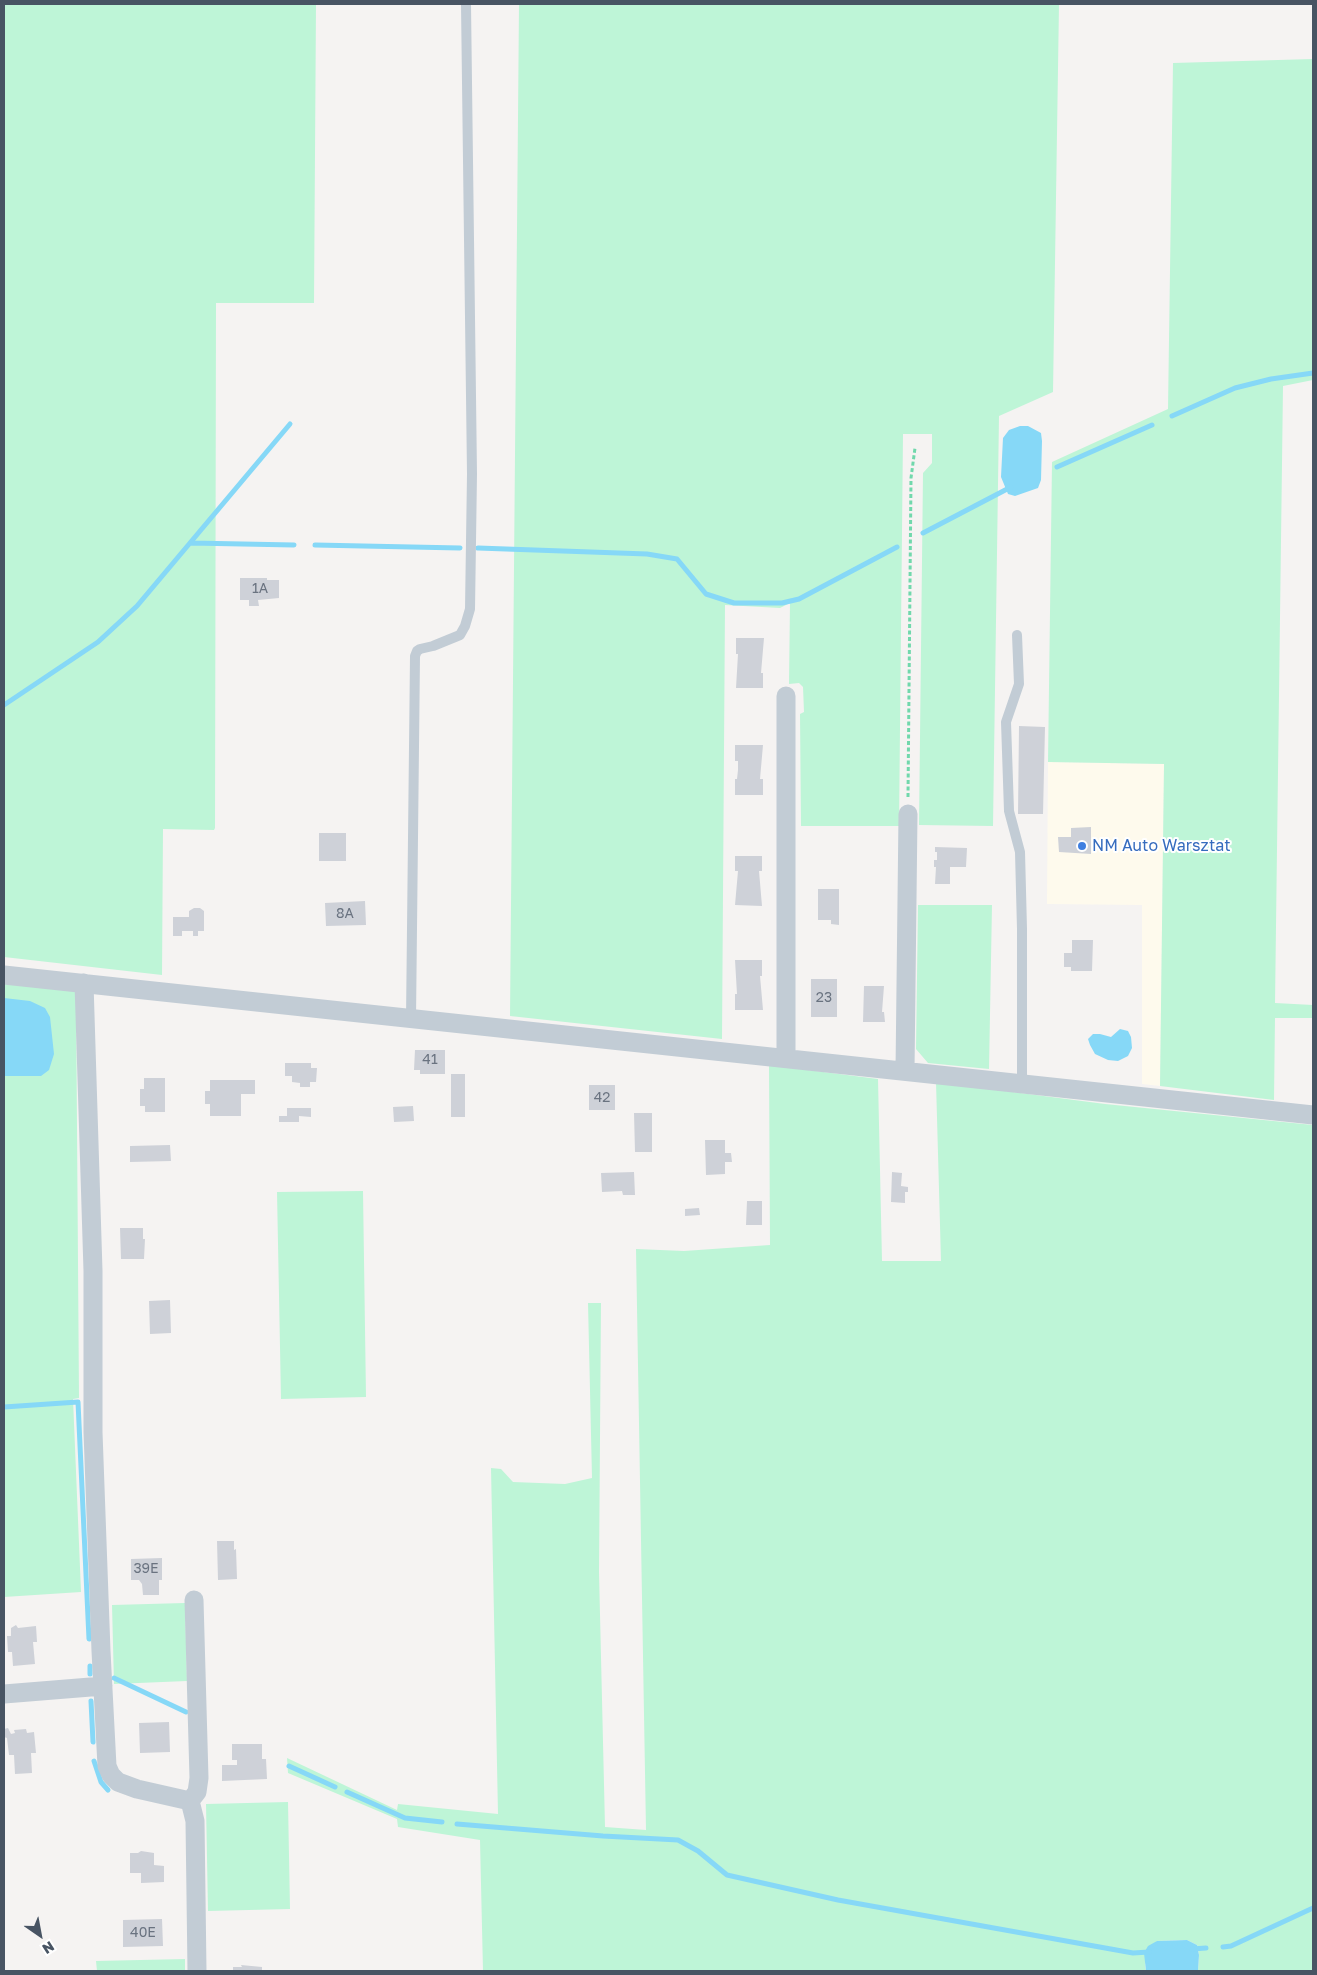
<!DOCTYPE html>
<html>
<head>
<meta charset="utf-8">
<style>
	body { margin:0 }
	#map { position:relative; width:1317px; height:1975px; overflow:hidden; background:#f5f3f2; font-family:"Golos Text",sans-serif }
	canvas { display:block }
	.frame { position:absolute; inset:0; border:5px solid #485463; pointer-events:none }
	.north { position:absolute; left:15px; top:1910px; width:50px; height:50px; -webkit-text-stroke:4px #fff; paint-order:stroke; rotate:147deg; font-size:14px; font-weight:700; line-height:20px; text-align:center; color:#485463 }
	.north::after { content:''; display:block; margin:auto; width:18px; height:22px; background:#485463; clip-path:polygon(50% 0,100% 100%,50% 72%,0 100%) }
</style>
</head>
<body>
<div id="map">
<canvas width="1317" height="1975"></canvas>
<div class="frame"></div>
<div class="north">N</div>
</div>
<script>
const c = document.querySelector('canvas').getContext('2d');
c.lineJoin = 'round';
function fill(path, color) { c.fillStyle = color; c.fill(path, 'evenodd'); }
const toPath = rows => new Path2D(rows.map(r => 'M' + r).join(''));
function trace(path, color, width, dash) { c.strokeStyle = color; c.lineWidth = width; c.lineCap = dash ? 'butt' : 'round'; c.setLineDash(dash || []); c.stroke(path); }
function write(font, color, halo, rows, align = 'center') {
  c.font = font + ' "Golos Text",sans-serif'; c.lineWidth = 4; c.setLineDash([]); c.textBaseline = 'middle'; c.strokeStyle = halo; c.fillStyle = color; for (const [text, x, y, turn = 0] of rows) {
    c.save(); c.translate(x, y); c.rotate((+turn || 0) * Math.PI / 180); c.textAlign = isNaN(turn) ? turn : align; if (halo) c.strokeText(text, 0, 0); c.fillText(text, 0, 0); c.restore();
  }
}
const commercial = toPath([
	[1048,762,1164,764,1160,1086,1142,1084,1142,905,1047,904]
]);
const green = toPath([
	[4,4,316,4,314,303,216,303,215,828,214,830,163,829,162,975,4,957],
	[519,4,1059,4,1053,392,999,416,993,826,919,825,923,473,932,463,932,434,903,434,899,826,801,826,800,714,804,712,803,687,799,683,789,684,790,603,780,608,725,605,722,1039,510,1016],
	[1313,59,1313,380,1283,386,1275,1003,1313,1005,1313,1018,1275,1018,1274,1100,1160,1086,1164,764,1048,762,1052,462,1168,409,1173,63],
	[918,905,992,905,989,1069,928,1063,916,1049],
	[4,983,76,991,79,1398,73,1399,81,1592,4,1597],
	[769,1065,878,1079,882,1261,941,1261,936,1082,1105,1104,1313,1125,1313,1971,1198,1971,1199,1955,1197,1945,1187,1940,1157,1941,1145,1964,1146,1971,483,1971,480,1840,398,1827,397,1819,288,1773,287,1758,397,1810,398,1804,498,1814,491,1468,501,1469,513,1482,565,1484,592,1478,588,1303,601,1303,599,1572,605,1827,646,1830,636,1249,684,1251,770,1245],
	[363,1191,366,1397,281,1399,277,1192],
	[185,1603,187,1681,114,1684,112,1605],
	[288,1802,290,1909,208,1911,206,1804],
	[185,1959,185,1971,97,1971,96,1961]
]);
const water = toPath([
	[1020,426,1028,426,1041,433,1042,441,1041,480,1038,488,1015,496,1008,494,1001,477,1003,438,1009,430],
	[4,998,30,1001,45,1008,50,1017,54,1054,49,1070,41,1076,4,1076],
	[1120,1029,1128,1031,1131,1037,1132,1048,1128,1056,1118,1061,1108,1060,1095,1054,1090,1045,1088,1039,1093,1034,1100,1034,1111,1037],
	[1187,1940,1197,1945,1199,1955,1198,1971,1146,1971,1144,1953,1148,1946,1157,1941]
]);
const stream = toPath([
	[1172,416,1235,388,1271,379,1313,373],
	[1057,467,1152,425],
	[923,533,1011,487],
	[191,543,294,545],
	[315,545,460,548],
	[478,548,647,554,677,559,706,594,734,603,782,603,799,599,897,547],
	[4,705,98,642,137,606,290,424],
	[4,1407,78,1402,89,1639],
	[90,1666,90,1674],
	[114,1678,186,1712],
	[91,1701,93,1742],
	[94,1761,101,1782,108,1790],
	[289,1766,335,1787],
	[347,1792,405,1818,442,1822],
	[457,1824,603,1836,678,1840,698,1851,727,1875,838,1900,1133,1953,1149,1952],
	[1223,1947,1231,1946,1313,1908],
	[1192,1949,1206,1948]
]);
const building = toPath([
	[240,578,267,578,267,580,279,580,279,598,258,600,259,606,249,606,249,600,240,600],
	[736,638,764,638,761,673,763,673,763,688,736,688,738,654,736,654],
	[1019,726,1045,727,1043,814,1018,814],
	[735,745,763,745,760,779,763,779,763,795,735,795,735,779,737,779,738,770,738,761,735,761],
	[1091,827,1091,854,1059,852,1058,837,1071,837,1071,828],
	[319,833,346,833,346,861,319,861],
	[935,847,967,848,966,867,950,867,950,884,935,884,936,867,934,867,934,860,937,860,937,852,935,852],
	[735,856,762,856,762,871,759,871,762,906,735,905,738,871,735,871],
	[818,889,839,889,839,925,831,924,831,920,818,920],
	[365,901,366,925,326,926,325,903],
	[194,908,200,908,204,911,204,931,198,931,198,936,193,936,193,931,182,931,182,936,173,936,173,917,189,917,189,911],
	[1072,940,1093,940,1092,971,1071,971,1071,967,1064,967,1064,953,1072,953],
	[735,960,762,960,762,976,760,976,763,1010,735,1010,735,994,737,994],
	[811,979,837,979,837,1017,811,1017],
	[864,986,884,986,882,1012,884,1012,885,1022,863,1022],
	[415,1050,445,1050,445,1074,420,1074,420,1070,414,1070],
	[285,1063,311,1063,311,1068,317,1068,316,1082,310,1082,310,1087,300,1087,300,1083,292,1082,292,1076,285,1076],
	[451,1074,465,1074,465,1117,451,1117],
	[144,1078,165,1078,165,1112,145,1112,145,1106,140,1106,140,1089,144,1089],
	[210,1080,255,1080,255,1094,241,1094,241,1116,210,1116,210,1104,205,1104,205,1091,210,1091],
	[589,1085,615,1085,615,1110,589,1110],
	[413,1106,414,1121,394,1122,393,1107],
	[287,1108,311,1108,311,1117,299,1116,299,1122,279,1122,279,1116,287,1116],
	[634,1113,652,1113,652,1152,635,1152],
	[705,1140,725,1140,725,1153,731,1153,732,1162,725,1162,725,1174,706,1175],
	[170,1145,171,1161,130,1162,130,1146],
	[634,1172,635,1195,623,1195,622,1191,602,1192,601,1173],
	[892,1172,902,1173,901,1186,908,1187,908,1192,905,1192,905,1203,891,1202],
	[747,1201,762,1201,762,1225,746,1225],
	[699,1208,700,1215,685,1216,685,1209],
	[120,1228,143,1228,143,1239,145,1239,144,1259,121,1259],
	[170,1300,171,1333,150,1334,149,1301],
	[217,1541,234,1541,234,1550,236,1549,237,1579,218,1580],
	[162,1558,162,1580,159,1580,159,1595,143,1595,142,1584,139,1580,131,1580,131,1559],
	[16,1625,18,1628,36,1626,37,1642,33,1642,35,1664,13,1666,12,1652,8,1652,7,1636,11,1636,11,1628],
	[169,1722,170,1752,140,1753,139,1723],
	[8,1728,11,1734,15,1733,14,1730,26,1729,27,1733,34,1732,36,1753,31,1753,32,1773,15,1774,14,1755,9,1755,7,1738,4,1737,4,1729],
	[232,1744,262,1744,262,1759,266,1759,267,1779,222,1781,222,1765,237,1765,237,1760,232,1760],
	[141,1851,154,1853,154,1865,164,1866,164,1882,141,1883,141,1873,130,1873,130,1853,138,1853],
	[162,1919,163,1946,123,1947,123,1920],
	[241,1965,262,1967,262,1971,233,1971,233,1967,242,1967]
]);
const path = toPath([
	[908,797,911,478,915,448]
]);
const service = toPath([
	[1017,635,1019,684,1006,722,1009,811,1020,852,1022,929,1022,1083],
	[411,1019,415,656,417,651,420,649,433,646,460,635,465,626,470,609,472,474,466,4]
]);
const minor = toPath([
	[786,696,786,1058],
	[4,975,1313,1115],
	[84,983,93,1271,93,1432,101,1651,107,1766,111,1775,118,1782,137,1789,190,1801,197,1792,199,1778,194,1600],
	[905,1071,908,814],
	[4,1694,103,1686],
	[190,1801,195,1821,197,1971]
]);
const markers = [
	[1082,846,5,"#3f7fe0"]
];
const numberNames = [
	["1A",260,589],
	["8A",345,914],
	["23",824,998],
	["41",430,1060],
	["42",602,1098],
	["39E",146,1569],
	["40E",143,1933]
];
const shopNames = [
	["NM Auto Warsztat",1092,846]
];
fill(commercial, '#fefaed');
fill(green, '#bef5d7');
fill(water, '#86d8f7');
trace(stream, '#86d8f7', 5);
fill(building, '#ced1d8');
trace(path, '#71d8ac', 3, [4, 2.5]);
trace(service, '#c2ccd5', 10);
trace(minor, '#c2ccd5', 19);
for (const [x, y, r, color] of markers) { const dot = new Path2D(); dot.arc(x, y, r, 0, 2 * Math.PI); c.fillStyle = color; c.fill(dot); trace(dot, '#fff', 2); }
write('14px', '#6a7380', null, numberNames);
write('16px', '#366cbe', '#fff', shopNames, 'left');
</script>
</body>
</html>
